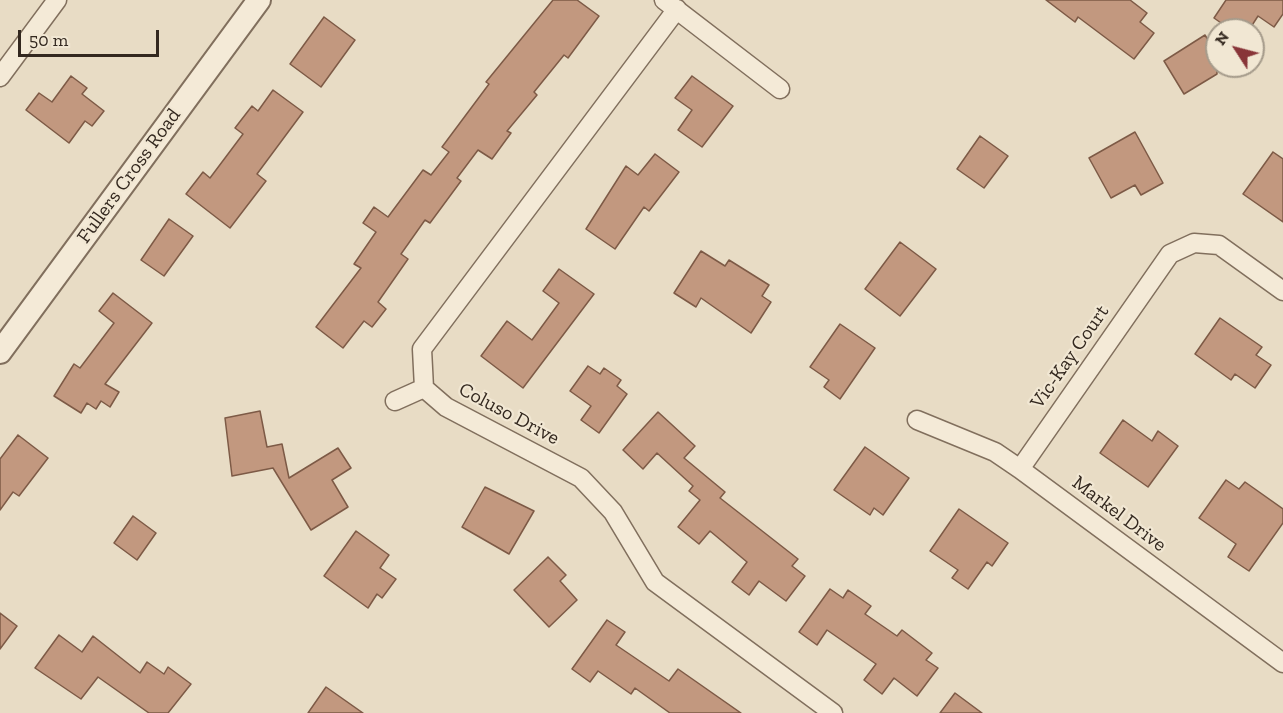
<!DOCTYPE html>
<html>
<head>
<meta charset="utf-8">
<style>
	body { margin:0 }
	#map { position:relative; width:1283px; height:713px; overflow:hidden; background:#e8dcc5; font-family:"Zilla Slab",serif }
	canvas { display:block }
	.north { position:absolute; left:1205px; top:18px; width:60px; height:60px; box-sizing:border-box; background:#f1e7d3; border:2px solid #a59b8b; border-radius:50%; rotate:306deg; font-size:16px; font-weight:700; line-height:24px; text-align:center; color:#33281f }
	.north::after { content:''; display:block; margin:auto; width:21px; height:27px; background:#883538; clip-path:polygon(50% 0,100% 100%,50% 72%,0 100%) }
	.scale { position:absolute; left:18px; top:30px; width:141px; height:27px; box-sizing:border-box; border:3px solid #33281f; border-top:0; padding-left:8px; font-size:18px; line-height:21px; white-space:nowrap; color:#33281f; -webkit-text-stroke:4px #f1e7d3; paint-order:stroke }
</style>
</head>
<body>
<div id="map">
<canvas width="1283" height="713"></canvas>
<div class="north">N</div>
<div class="scale">50 m</div>
</div>
<script>
const c = document.querySelector('canvas').getContext('2d');
c.lineJoin = 'round';
function fill(path, color) { c.fillStyle = color; c.fill(path, 'evenodd'); }
const toPath = rows => new Path2D(rows.map(r => 'M' + r).join(''));
function trace(path, color, width, dash) { c.strokeStyle = color; c.lineWidth = width; c.lineCap = dash ? 'butt' : 'round'; c.setLineDash(dash || []); c.stroke(path); }
function write(font, color, halo, rows, align = 'center') {
  c.font = font + ' "Zilla Slab",serif'; c.lineWidth = 4.5; c.setLineDash([]); c.textBaseline = 'middle'; c.strokeStyle = halo; c.fillStyle = color; for (const [text, x, y, turn = 0] of rows) {
    c.save(); c.translate(x, y); c.rotate((+turn || 0) * Math.PI / 180); c.textAlign = isNaN(turn) ? turn : align; if (halo) c.strokeText(text, 0, 0); c.fillText(text, 0, 0); c.restore();
  }
}
const building = toPath([
	[553,0,577,0,599,16,568,58,564,55,534,92,537,95,507,131,511,133,492,159,478,150,457,178,461,181,430,223,425,220,401,254,408,259,378,302,386,309,372,327,364,321,343,348,316,327,361,268,354,264,376,232,363,223,374,207,388,217,423,170,431,175,449,152,442,147,489,84,486,82,553,0],
	[1046,0,1130,0,1147,13,1140,22,1154,33,1134,59,1078,17,1075,22,1046,0],
	[1226,0,1283,0,1283,14,1274,27,1258,16,1249,30,1231,30,1214,18,1226,0],
	[324,17,355,40,321,87,290,64,324,17],
	[1205,35,1217,55,1217,74,1184,94,1164,61,1205,35],
	[71,76,87,88,82,94,104,111,92,126,85,121,69,143,26,110,39,93,52,102,71,76],
	[692,76,733,106,702,147,678,130,692,110,675,98,692,76],
	[273,90,303,112,257,174,266,181,230,228,186,194,203,172,210,178,243,134,235,128,252,106,258,111,273,90],
	[1135,132,1163,183,1141,195,1135,185,1111,198,1089,158,1135,132],
	[980,136,1008,156,984,188,957,169,980,136],
	[1273,152,1283,159,1283,222,1243,194,1273,152],
	[655,154,679,172,649,211,644,207,615,249,586,229,626,166,638,175,655,154],
	[169,219,193,236,164,276,141,260,169,219],
	[900,242,936,269,900,316,865,289,900,242],
	[701,251,725,266,729,260,769,285,762,296,771,302,751,333,701,298,696,307,674,293,701,251],
	[559,269,594,294,523,388,481,356,507,321,532,340,559,303,543,291,559,269],
	[113,293,152,323,105,384,119,392,110,407,101,401,96,409,87,403,81,413,54,396,74,364,80,368,114,323,99,311,113,293],
	[1220,318,1262,347,1256,355,1271,365,1255,388,1235,374,1231,380,1195,354,1220,318],
	[840,324,875,348,840,399,824,387,829,380,810,367,840,324],
	[588,366,600,374,604,368,621,380,617,386,627,394,599,433,581,420,591,406,570,391,588,366],
	[260,411,267,447,282,444,289,478,338,448,351,468,332,480,348,507,311,530,273,468,232,476,225,418,260,411],
	[658,412,695,446,684,458,725,492,720,498,798,559,792,566,805,576,786,601,759,581,749,595,732,582,747,562,710,531,699,544,678,527,700,500,689,491,693,486,657,453,643,469,623,450,658,412],
	[1123,420,1152,441,1158,431,1178,446,1148,487,1100,453,1123,420],
	[18,435,48,458,19,496,13,492,0,510,0,459,18,435],
	[865,447,909,478,883,515,874,508,870,515,834,490,865,447],
	[1226,480,1239,489,1245,482,1283,509,1283,523,1249,571,1228,557,1236,544,1199,518,1226,480],
	[485,487,534,511,509,554,462,527,485,487],
	[959,509,1008,543,992,566,987,562,968,589,952,578,958,570,930,551,959,509],
	[133,516,156,533,137,560,114,543,133,516],
	[356,531,389,555,380,568,396,579,382,598,377,594,368,608,324,576,356,531],
	[548,557,566,575,560,581,577,600,549,627,514,590,548,557],
	[830,589,843,598,848,590,871,606,865,614,897,636,902,630,932,653,926,660,938,668,917,696,894,678,882,694,864,680,876,664,827,630,817,645,799,632,830,589],
	[0,613,17,626,0,649,0,613],
	[607,620,625,632,616,645,669,681,678,669,741,713,670,713,635,688,631,694,598,671,590,682,572,669,607,620],
	[59,635,82,652,93,636,140,673,147,662,164,674,168,667,191,684,168,713,149,713,98,677,81,699,35,668,59,635],
	[326,687,363,713,308,713,326,687],
	[955,693,982,713,940,713,955,693]
]);
const minor = toPath([
	[664,0,780,89],
	[677,9,422,349,424,388,446,407,581,478,613,512,655,582,833,713],
	[0,77,57,0],
	[395,401,424,388],
	[917,420,995,452,1020,469,1283,663],
	[1020,469,1170,254,1194,243,1219,245,1283,291]
]);
const tertiary = toPath([
	[0,352,259,0]
]);
const streetNames = [
	["Fullers Cross Road",129,176,-54],
	["Vic-Kay Court",1070,357,-55],
	["Coluso Drive",509,414,28],
	["Markel Drive",1119,514,37]
];
fill(building, '#c2987f');
trace(building, '#7d5a46', 1.5);
trace(minor, '#816f5d', 21);
trace(tertiary, '#816f5d', 26);
trace(minor, '#f4ead7', 18);
trace(tertiary, '#f4ead7', 22);
write('20px', '#33281f', '#f1e7d3', streetNames);
</script>
</body>
</html>
